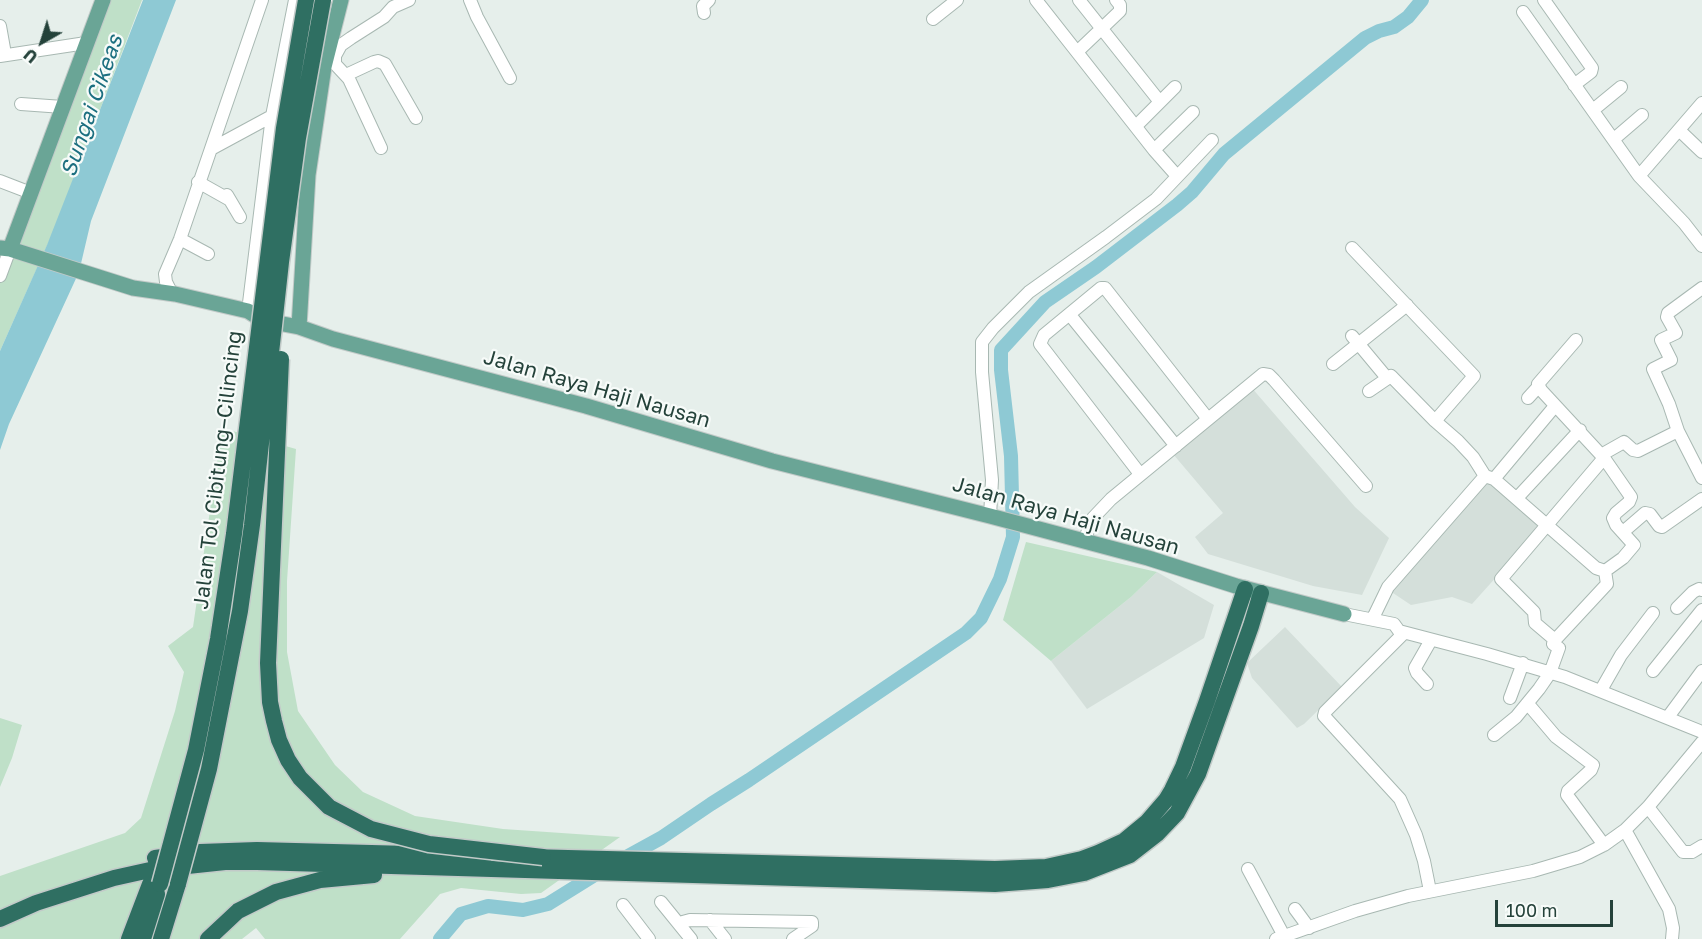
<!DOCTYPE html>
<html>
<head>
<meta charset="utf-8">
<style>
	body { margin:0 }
	#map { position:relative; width:1702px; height:939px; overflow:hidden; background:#e6efeb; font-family:"Golos Text",sans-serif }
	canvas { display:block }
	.north { position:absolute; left:12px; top:12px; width:60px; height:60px; -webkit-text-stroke:4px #f7fbf9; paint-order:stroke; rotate:219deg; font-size:16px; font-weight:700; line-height:24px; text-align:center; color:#24423a }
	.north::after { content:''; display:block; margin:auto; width:21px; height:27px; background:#24423a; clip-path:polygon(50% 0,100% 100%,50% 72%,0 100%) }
	.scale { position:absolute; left:1495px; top:900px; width:118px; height:27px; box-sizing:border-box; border:3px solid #24423a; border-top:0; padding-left:8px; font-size:18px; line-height:21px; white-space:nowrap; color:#24423a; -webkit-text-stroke:4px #f7fbf9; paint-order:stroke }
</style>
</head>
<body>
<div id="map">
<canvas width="1702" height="939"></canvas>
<div class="north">U</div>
<div class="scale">100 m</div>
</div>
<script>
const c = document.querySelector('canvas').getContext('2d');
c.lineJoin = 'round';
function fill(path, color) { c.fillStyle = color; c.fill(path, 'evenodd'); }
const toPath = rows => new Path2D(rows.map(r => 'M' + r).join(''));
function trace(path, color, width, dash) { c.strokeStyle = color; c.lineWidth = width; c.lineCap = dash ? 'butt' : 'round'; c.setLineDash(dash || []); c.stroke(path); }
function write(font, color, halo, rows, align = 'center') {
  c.font = font + ' "Golos Text",sans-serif'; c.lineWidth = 4.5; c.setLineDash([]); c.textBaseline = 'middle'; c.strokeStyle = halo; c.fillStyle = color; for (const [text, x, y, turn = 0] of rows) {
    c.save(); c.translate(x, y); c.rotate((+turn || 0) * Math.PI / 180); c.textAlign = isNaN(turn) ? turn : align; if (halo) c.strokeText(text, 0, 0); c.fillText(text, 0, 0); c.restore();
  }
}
const built = toPath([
	[1251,387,1355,507,1389,538,1362,595,1313,586,1208,554,1195,537,1223,513,1173,454],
	[1486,479,1543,525,1472,604,1452,597,1411,605,1390,591],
	[1157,572,1214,605,1204,638,1087,709,1051,661,1131,597],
	[1285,627,1342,687,1304,724,1297,728,1252,678,1247,663]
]);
const green = toPath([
	[103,0,142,0,54,230,0,351,0,277],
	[222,428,296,449,287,581,287,652,298,711,335,765,363,792,415,816,503,829,620,837,541,893,521,894,461,888,440,894,400,939,265,939,256,928,242,939,0,939,0,876,125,833,141,818,175,711,184,672,168,646,193,627],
	[1026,542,1157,572,1131,597,1051,661,1003,620],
	[0,718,22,725,12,758,0,787]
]);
const water = toPath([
	[143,0,176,0,91,221,79,272,9,424,0,450,0,351,47,245]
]);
const river = toPath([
	[621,860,661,838,711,804,749,780,966,633,981,618,1000,579,1013,537,1011,456,1001,370,1001,350,1045,302,1096,267,1177,205,1192,192,1224,154,1365,38,1379,31,1394,27,1408,17,1422,0],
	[440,939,461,914,488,906,523,910,548,904,601,871]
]);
const minor = toPath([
	[470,0,477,17,510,78],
	[1036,0,1154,150,1177,176],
	[1079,0,1160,102],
	[1544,0,1592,68,1591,72,1574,85],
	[1523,12,1639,176],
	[704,13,703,6,709,0],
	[933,19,957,0],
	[0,26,5,54],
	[1077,52,1120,11,1120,5,1116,0],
	[0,56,86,43],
	[346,75,374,62,378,61,385,64,416,118],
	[1702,103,1639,176,1684,223,1702,246],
	[21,104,63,107],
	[1593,110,1621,87],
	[1136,126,1175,87],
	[1679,130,1702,152],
	[1614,139,1642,115],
	[381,148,349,79,335,64,335,56,341,45,351,38,384,17,393,7,409,0],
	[211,149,272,116],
	[1154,150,1193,112],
	[0,181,31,193],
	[198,182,230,200],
	[227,195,240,217],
	[180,239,208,254],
	[1352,248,1474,376,1435,421],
	[0,276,10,249],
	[175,294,171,292,166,282,165,274,180,239,262,0],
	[248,311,272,116,295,0],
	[1070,315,1176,446],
	[1352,336,1387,378],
	[1333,364,1407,305],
	[1369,391,1391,376,1435,421,1458,441,1473,457,1485,476,1494,479,1596,568,1605,571,1623,558,1634,545,1616,525,1613,518,1616,513,1629,502,1631,497,1604,458,1541,390,1538,384,1576,340],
	[1528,398,1538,387],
	[1678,431,1669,404,1653,369,1671,360,1661,340,1676,333,1667,317,1668,313,1702,288],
	[1601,455,1624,442,1633,450,1638,451,1678,431,1702,478],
	[1140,474,1040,344,1044,335,1101,288,1105,288,1208,419],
	[1494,479,1555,406],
	[1517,498,1580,430],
	[990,516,992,480,982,372,982,342,993,328,1029,292,1106,237,1156,199,1212,140],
	[1623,532,1645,513,1650,514,1659,526,1662,527,1702,499],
	[1084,541,1093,518,1111,499,1263,374,1269,375,1274,380,1366,486],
	[1677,608,1693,592,1699,589,1702,590],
	[1344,614,1394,624,1399,631,1487,654,1565,677,1702,732],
	[1373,618,1388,587,1485,476],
	[1404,633,1325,712,1324,716,1400,799,1416,835,1424,861,1430,891],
	[1555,640,1535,623,1534,612,1501,579,1604,458],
	[1653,671,1702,610],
	[1427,684,1417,673,1415,668,1431,640],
	[1601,690,1621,655,1653,613],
	[1510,698,1523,663],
	[1528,704,1556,737,1593,765,1591,770,1568,791,1567,795,1604,845],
	[1668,717,1702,671],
	[1494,735,1516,717,1539,689,1550,673,1559,648,1553,644,1555,640,1607,584,1605,571],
	[1648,807,1683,852,1692,852,1702,846],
	[1625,830,1669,909,1673,928,1672,939],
	[1248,869,1284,936],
	[661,902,691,939],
	[623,905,649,939],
	[1295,909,1309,928],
	[710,920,725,939],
	[679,923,690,920,812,922,812,926,793,939],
	[1276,939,1355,911,1408,896,1533,871,1580,857,1604,845,1625,830,1648,807,1702,742]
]);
const major = toPath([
	[0,248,10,249,133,288,175,294,248,311,262,320,299,327,333,339,586,406,772,461,990,516,1148,558,1236,586,1344,614],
	[10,249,103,0],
	[299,327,308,175,324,67,341,0]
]);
const highway = toPath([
	[529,857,995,869,1046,867,1082,859,1098,853,1124,841,1147,822,1166,800,1172,790,1183,767,1207,701,1245,589],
	[155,858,200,852,257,850,485,856],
	[0,919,36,903,114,878,150,870,225,862,257,862,995,884,1048,880,1084,873,1130,855,1157,834,1177,813,1198,774,1251,626,1261,593],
	[129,939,150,884],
	[143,939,157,894],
	[161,939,178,884],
	[208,939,238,911,276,892,320,880,374,875]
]);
const highwayBridge = toPath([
	[281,359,268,663,270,702,274,721,279,740,288,760,300,778,329,807,371,829,429,844,543,857],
	[160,884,196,750,218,639,234,534,284,128,306,0],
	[178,884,209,769,240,611,252,525,281,262,298,138,323,0]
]);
const streetNames = [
	["Jalan Raya Haji Nausan",597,389,16],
	["Jalan Tol Cibitung–Cilincing",218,470,-83],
	["Jalan Raya Haji Nausan",1066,516,16]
];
const waterNames = [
	["Sungai Cikeas",92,106,-71]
];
fill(built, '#d4dfda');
fill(green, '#bfe0c8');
fill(water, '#8ec9d4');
trace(river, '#8ec9d4', 14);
trace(minor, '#a8b8b2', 14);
trace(major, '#c2cac8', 17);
trace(highway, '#c2cac8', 19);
trace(minor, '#fff', 12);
trace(major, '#6aa596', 15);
trace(highway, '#2f6f62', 16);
trace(highwayBridge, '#c2cac8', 19, []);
trace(highwayBridge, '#2f6f62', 16);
write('21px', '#24423a', '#f7fbf9', streetNames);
write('italic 22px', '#1c6f80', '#f7fbf9', waterNames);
</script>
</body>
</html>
